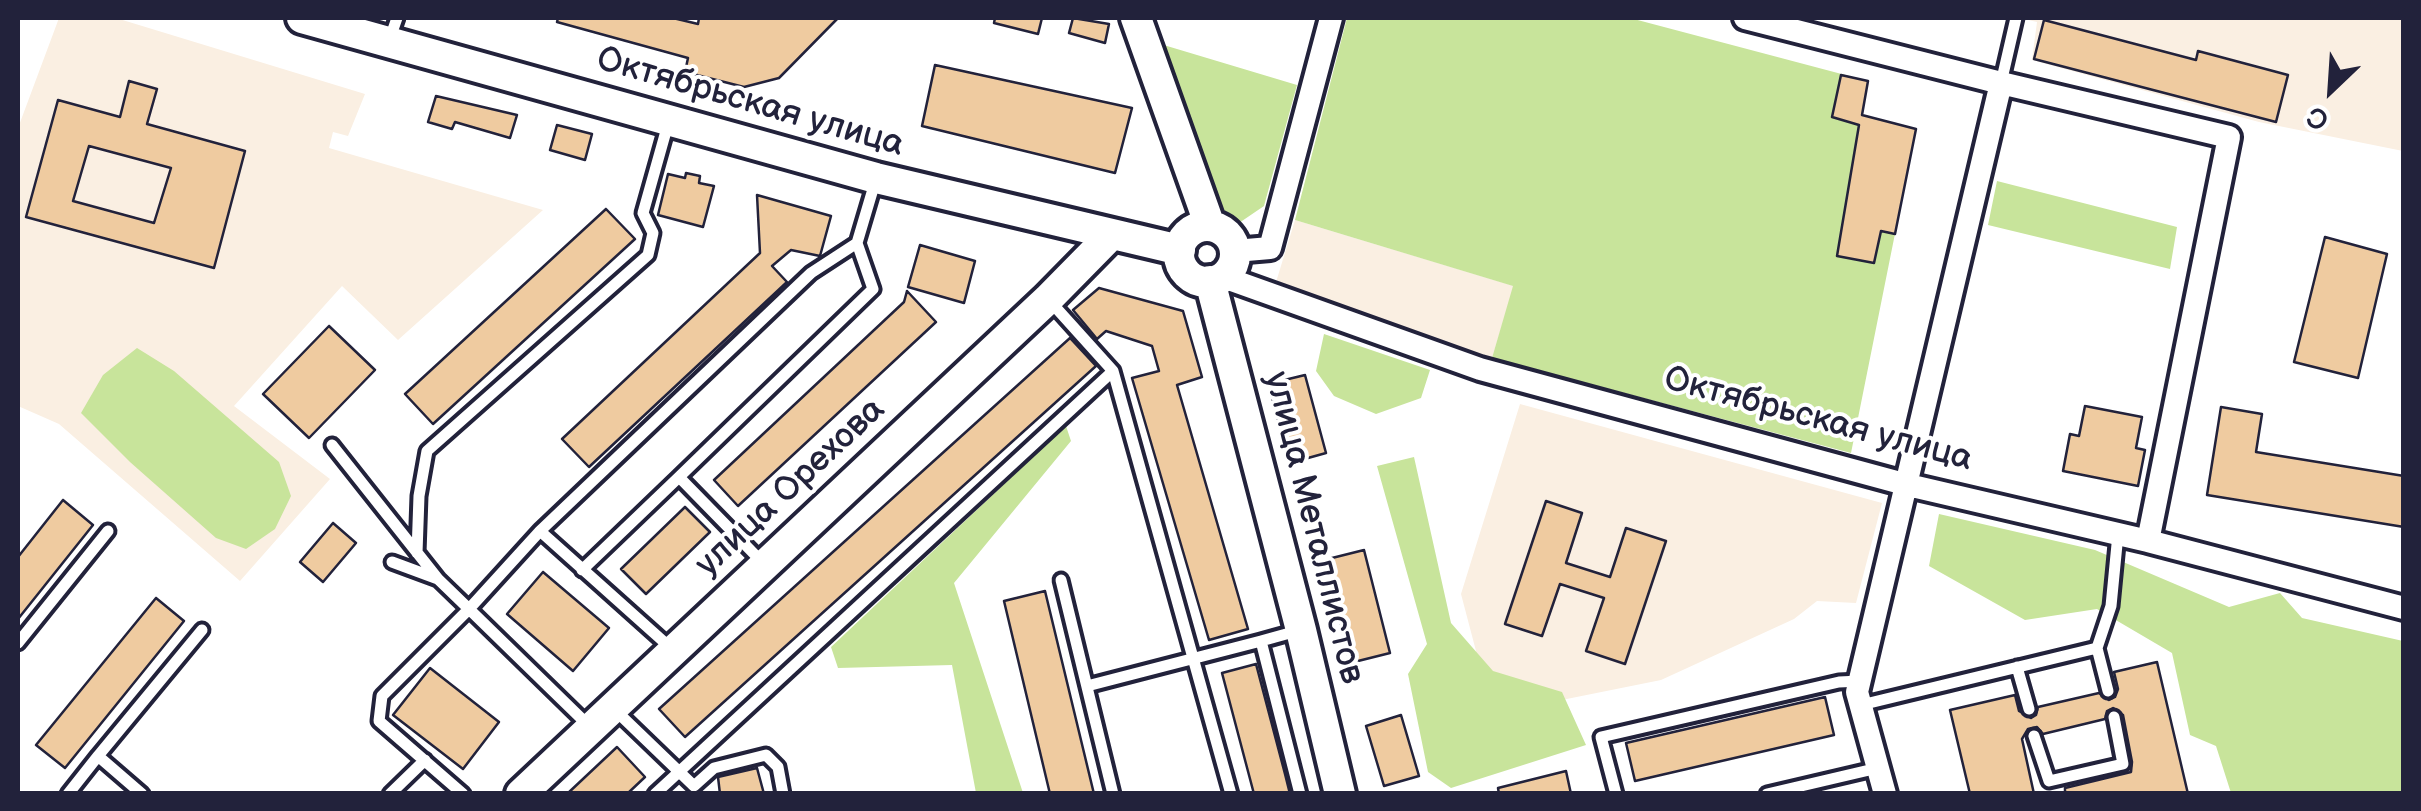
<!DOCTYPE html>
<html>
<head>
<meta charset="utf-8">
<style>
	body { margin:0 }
	#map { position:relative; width:2421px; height:811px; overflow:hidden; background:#fff; font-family:"Balsamiq Sans",sans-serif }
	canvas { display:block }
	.frame { position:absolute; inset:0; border:20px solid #22223b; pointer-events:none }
	.north { position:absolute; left:2281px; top:40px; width:100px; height:100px; -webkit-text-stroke:8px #fff; paint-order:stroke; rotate:205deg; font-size:28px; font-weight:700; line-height:40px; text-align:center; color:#22223b }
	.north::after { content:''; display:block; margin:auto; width:35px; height:45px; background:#22223b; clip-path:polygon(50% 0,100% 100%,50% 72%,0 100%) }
</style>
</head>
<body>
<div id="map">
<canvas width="2421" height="811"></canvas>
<div class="frame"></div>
<div class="north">С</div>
</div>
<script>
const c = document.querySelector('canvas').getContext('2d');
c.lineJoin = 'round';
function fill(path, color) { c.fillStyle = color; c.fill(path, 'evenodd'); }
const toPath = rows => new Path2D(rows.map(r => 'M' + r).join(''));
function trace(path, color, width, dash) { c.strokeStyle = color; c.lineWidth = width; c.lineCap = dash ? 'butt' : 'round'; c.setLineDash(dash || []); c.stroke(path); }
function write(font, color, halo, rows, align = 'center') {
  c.font = font + ' "Balsamiq Sans",sans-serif'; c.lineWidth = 8; c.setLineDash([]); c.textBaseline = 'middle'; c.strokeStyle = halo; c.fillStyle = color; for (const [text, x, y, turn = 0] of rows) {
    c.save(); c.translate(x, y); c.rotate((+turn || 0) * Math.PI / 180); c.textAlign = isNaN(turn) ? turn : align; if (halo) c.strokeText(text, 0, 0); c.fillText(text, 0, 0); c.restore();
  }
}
const built = toPath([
	[59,18,116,18,365,94,348,136,333,132,329,148,543,210,398,340,342,286,234,406,330,479,240,581,59,424,18,406,18,128],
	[2020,18,2403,18,2403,151,2259,122,2032,60,2037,22],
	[1295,220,1514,286,1492,358,1273,292],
	[1520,404,1882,503,1856,603,1817,601,1794,619,1661,680,1527,707,1470,671,1476,651,1461,594]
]);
const green = toPath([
	[1347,18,1630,18,1868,81,1862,115,1916,129,1851,453,1492,358,1513,286,1295,220],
	[1147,40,1297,85,1264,206,1239,223,1209,211],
	[1997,181,2177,227,2170,269,1988,225],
	[1324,334,1430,370,1421,398,1376,414,1334,396,1316,371],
	[137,348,174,371,279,462,291,496,275,529,246,549,216,538,130,462,81,413,103,375],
	[1066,426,1071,441,954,583,1023,793,976,793,952,665,838,668,831,647],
	[1414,457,1451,623,1493,671,1562,692,1586,745,1451,788,1428,772,1408,674,1427,644,1377,466],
	[1939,514,2095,550,2229,607,2280,593,2302,618,2403,641,2403,793,2231,793,2216,746,2190,735,2172,653,2097,609,2025,620,1929,566]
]);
const building = toPath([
	[558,18,673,18,698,24,699,18,838,18,779,78,744,87,685,72,688,58,557,22,558,18],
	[995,18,1042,18,1038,34,994,23,995,18],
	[1073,18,1109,24,1105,43,1069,33,1073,18],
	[2044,20,2196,60,2198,51,2288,75,2276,122,2034,59,2044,20],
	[935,65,1132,108,1115,173,922,126,935,65],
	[1841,75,1868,81,1862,115,1916,129,1895,234,1881,231,1874,263,1837,256,1859,125,1832,117,1841,75],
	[129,81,157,89,147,124,245,151,214,268,26,217,58,100,120,117,129,81],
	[89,146,171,168,154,223,73,201,89,146],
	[436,96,517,115,510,138,455,122,452,129,428,122,436,96],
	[557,125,592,134,585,160,550,150,557,125],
	[686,173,700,176,699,183,714,186,703,227,658,215,668,174,685,178,686,173],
	[757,195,831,216,820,256,791,250,772,266,787,282,589,467,562,439,760,253,757,195],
	[606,209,635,239,433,424,405,394,606,209],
	[2325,237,2387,254,2358,378,2294,362,2325,237],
	[920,245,975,261,964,303,908,287,920,245],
	[1099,288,1183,311,1202,377,1177,385,1248,629,1209,640,1132,378,1159,371,1152,346,1106,331,1097,339,1073,310,1099,288],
	[907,291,936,322,738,506,714,480,904,302,907,291],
	[329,326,375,370,309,438,263,394,329,326],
	[1070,338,1096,366,685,737,659,709,1070,338],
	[1305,375,1326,453,1290,463,1268,384,1305,375],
	[2085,406,2142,417,2136,448,2145,450,2138,486,2063,471,2070,434,2079,436,2085,406],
	[2221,407,2262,414,2256,452,2404,476,2404,527,2207,495,2221,407],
	[63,500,93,525,18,619,18,557,63,500],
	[1546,501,1582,513,1566,563,1610,577,1626,528,1666,541,1625,664,1586,651,1604,598,1560,584,1542,636,1505,624,1546,501],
	[685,507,710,532,646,594,621,569,685,507],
	[333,523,356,543,323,582,300,562,333,523],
	[1364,550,1390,653,1350,663,1324,560,1364,550],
	[543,572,609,628,573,671,507,614,543,572],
	[1045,591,1094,794,1050,794,1004,601,1045,591],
	[156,598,184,621,65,768,36,745,156,598],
	[2157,662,2188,794,2065,794,2065,788,2131,772,2132,762,2123,715,2113,708,2107,711,2105,719,2043,734,2037,727,2028,729,2022,739,2034,794,1970,794,1950,710,2015,695,2019,711,2031,718,2036,715,2038,707,2099,693,2109,700,2115,697,2118,689,2114,672,2157,662],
	[1256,664,1285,774,1290,794,1254,794,1222,673,1256,664],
	[430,668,499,722,463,769,393,715,430,668],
	[1825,697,1834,735,1635,781,1626,743,1825,697],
	[1401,715,1419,776,1384,786,1366,726,1401,715],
	[617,747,645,777,627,794,567,794,617,747],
	[757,768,764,794,720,794,718,777,757,768],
	[1566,771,1571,794,1499,794,1498,788,1566,771]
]);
const lane = toPath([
	[389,41,397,18],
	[2001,83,2016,18],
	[1049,300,1113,371],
	[332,445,438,579],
	[679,477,873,289,857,243,876,179],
	[540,531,811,273,857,243],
	[417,553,419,496,427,451,648,255,653,233,643,213,668,124],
	[392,562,438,579,469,609,382,696,379,721,463,794],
	[582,570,679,477,764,564],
	[1061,580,1113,794],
	[1297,631,1261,641,1300,794],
	[18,643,108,531],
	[2097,648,2111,606,2118,534],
	[2017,667,2029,709],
	[1087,686,1261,641],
	[1861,705,2097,648,2108,691],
	[614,709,694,786,714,768,766,755,778,767,783,794],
	[588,725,469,609,540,531,673,650],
	[2034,736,2049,781,2123,764,2114,717],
	[98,756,202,630],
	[68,794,98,756,142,794],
	[390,794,425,760],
	[655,794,1113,371,1231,794],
	[1616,794,1601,737,1839,682,1860,681],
	[1767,794,1878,768]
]);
const street = toPath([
	[1745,18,2001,83,1857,692,1885,794],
	[2001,83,2229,137,2148,541],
	[1235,251,1270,248,1331,18],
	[1223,277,1480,369,1908,485,2148,541,2404,608]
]);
const secondary = toPath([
	[302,18,876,178,1180,250],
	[1136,18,1210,226],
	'1179 254a28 28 0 1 1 56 0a28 28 0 1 1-56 0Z',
	[1210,281,1301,630,1340,794],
	[521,794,1048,299,1110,236]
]);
const streetNames = [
	["Октябрьская улица",750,103,16],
	["Октябрьская улица",1818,420,15],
	["улица Орехова",791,488,-43],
	["улица Металлистов",1313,528,76]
];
fill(built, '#faefe2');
fill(green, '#c8e49b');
fill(building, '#efcba0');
trace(building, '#22223b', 2.5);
trace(lane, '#22223b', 19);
trace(street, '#22223b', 30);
trace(secondary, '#22223b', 38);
trace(lane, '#fff', 11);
trace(street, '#fff', 22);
trace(secondary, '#fff', 30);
write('35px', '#22223b', '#fff', streetNames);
</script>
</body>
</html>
